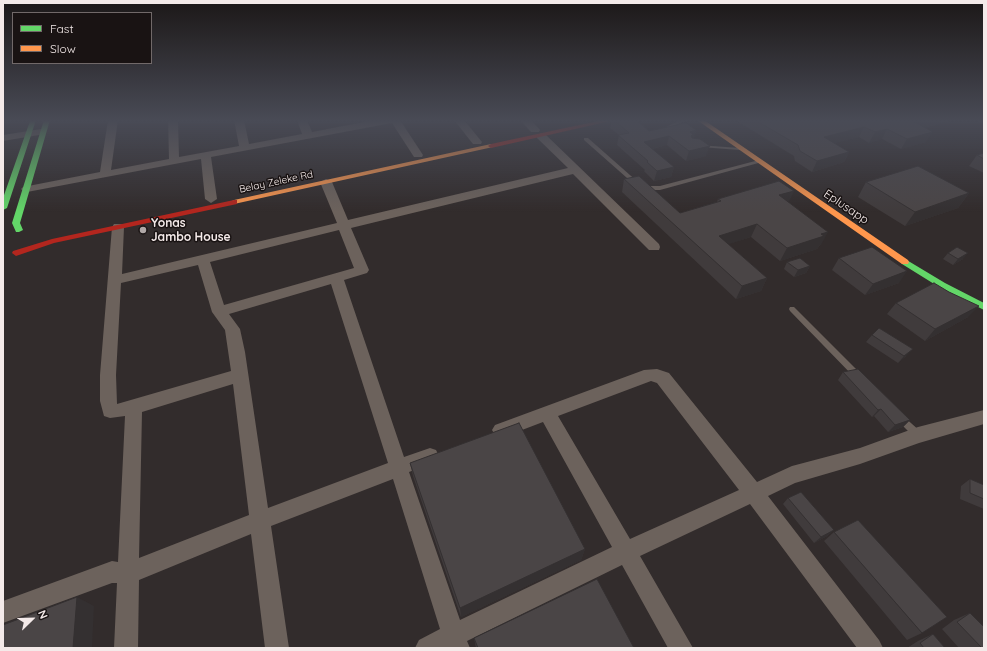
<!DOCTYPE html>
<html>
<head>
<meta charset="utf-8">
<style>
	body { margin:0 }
	#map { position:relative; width:987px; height:651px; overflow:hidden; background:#322c2c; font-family:Quicksand,sans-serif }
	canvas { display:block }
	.frame { position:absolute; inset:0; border:4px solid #f4eae9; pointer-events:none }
	.legend { position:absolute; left:12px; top:12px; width:140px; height:52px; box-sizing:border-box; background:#191313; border:1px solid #716969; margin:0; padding:5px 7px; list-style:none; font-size:12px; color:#f4eae9 }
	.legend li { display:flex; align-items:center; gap:8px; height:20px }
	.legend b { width:20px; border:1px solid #716969 }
	.north { position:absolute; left:12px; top:599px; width:40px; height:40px; -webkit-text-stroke:3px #191313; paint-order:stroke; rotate:67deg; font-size:11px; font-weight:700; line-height:16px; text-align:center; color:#f4eae9 }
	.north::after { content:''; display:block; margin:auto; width:14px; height:18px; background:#f4eae9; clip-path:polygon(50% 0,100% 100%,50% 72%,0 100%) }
</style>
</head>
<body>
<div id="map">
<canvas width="987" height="651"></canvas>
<div class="frame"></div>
<ul class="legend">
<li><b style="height:5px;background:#63d668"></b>Fast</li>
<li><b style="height:5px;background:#ff974d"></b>Slow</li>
</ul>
<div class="north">N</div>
</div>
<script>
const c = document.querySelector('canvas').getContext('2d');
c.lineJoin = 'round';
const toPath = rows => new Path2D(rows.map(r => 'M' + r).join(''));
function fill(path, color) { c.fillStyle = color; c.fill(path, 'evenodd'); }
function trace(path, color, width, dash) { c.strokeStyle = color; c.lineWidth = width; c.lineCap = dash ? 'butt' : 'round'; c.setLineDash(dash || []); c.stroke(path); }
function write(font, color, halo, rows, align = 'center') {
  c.font = font + ' Quicksand,sans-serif'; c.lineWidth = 3; c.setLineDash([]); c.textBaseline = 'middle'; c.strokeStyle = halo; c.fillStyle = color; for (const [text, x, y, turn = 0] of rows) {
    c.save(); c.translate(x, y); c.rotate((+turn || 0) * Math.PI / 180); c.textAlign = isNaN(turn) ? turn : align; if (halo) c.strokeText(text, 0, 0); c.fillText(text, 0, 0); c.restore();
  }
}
const lane = toPath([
	[680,120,687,120,670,128,666,127,680,120],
	[584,138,588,138,639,183,650,186,660,186,759,160,762,162,660,190,650,190,635,185,584,140,584,138],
	[698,145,740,148,742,149,740,150,700,147,698,146,698,145],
	[790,307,794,307,861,374,862,376,861,378,858,379,855,378,790,311,789,309,790,307],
	[899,414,902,415,921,432,922,435,921,438,918,439,915,438,896,419,895,417,896,415,899,414]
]);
const street = toPath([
	[108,120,118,120,111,170,169,159,168,120,178,120,179,157,239,146,234,120,244,120,249,144,302,134,297,120,307,120,312,132,374,120,400,120,423,155,422,157,414,157,392,123,211,157,217,199,211,203,205,199,201,159,27,192,23,191,21,189,23,187,100,172,108,120],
	[454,120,464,120,482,142,481,144,473,144,454,120],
	[520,120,531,120,540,130,539,132,531,132,520,120],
	[41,129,46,132,45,134,3,141,3,135,41,129],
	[541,133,545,134,659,244,660,247,659,250,649,250,573,174,351,228,369,270,367,273,344,280,404,457,430,448,436,450,439,456,436,462,409,472,460,620,612,547,543,422,501,438,495,435,492,430,495,425,644,370,657,369,669,373,757,482,792,466,860,448,918,427,984,410,984,424,919,443,860,464,795,483,768,496,879,640,883,648,857,648,750,504,640,556,693,648,668,648,622,565,467,641,470,648,415,648,419,640,440,629,393,479,271,526,289,648,265,648,251,534,139,580,138,648,114,648,117,583,112,583,3,623,3,601,112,561,118,562,125,416,110,418,104,416,100,401,100,375,112,227,114,224,122,224,124,227,122,274,337,223,320,182,326,179,332,182,348,220,568,168,537,138,536,136,541,133],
	[339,230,354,268,224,305,210,262,339,230],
	[198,265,212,312,225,330,231,371,117,404,116,375,121,283,198,265],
	[331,284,388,463,268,508,245,352,240,329,229,314,331,284],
	[651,381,657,383,739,490,630,539,558,416,651,381],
	[233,384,249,515,139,558,142,412,233,384]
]);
const fast = toPath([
	[36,120,7,208,3,210,3,198,30,121,36,120],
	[44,120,50,120,20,223,23,230,19,232,16,232,12,223,44,120],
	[905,259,945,283,984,303,984,310,939,287,902,264,901,262,905,259]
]);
const slow = toPath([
	[697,120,704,120,908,260,909,262,908,264,902,264,697,120],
	[491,144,494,146,493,147,234,204,230,202,234,200,491,144]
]);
const jam = toPath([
	[602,120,615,120,491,148,488,146,491,144,602,120],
	[234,200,237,200,237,204,54,243,16,256,12,253,13,251,52,239,234,200]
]);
const wall = toPath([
	[611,120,636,120,649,131,696,130,694,138,706,156,686,161,667,145,652,149,674,167,671,177,654,181,644,171,645,170,617,145,619,135,610,128],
	[735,120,952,120,925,128,926,142,901,149,882,139,869,143,859,137,834,143,849,152,844,162,812,172,795,161,794,156],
	[976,120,984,120,984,122,980,122],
	[984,153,984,173,969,166,977,155],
	[624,179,680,213,717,202,718,199,788,202,821,245,820,245,817,249,780,261,751,237,728,244,767,278,761,291,736,299,622,192],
	[866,182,969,193,958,208,905,226,858,197],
	[948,253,963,259,953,265,943,259],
	[839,258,899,283,865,295,832,270],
	[787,262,810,266,806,273,794,277,784,269],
	[896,303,968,317,925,341,887,314],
	[872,335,906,356,898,363,866,342],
	[843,372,910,420,903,427,888,432,874,416,872,417,838,380],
	[410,463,585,549,581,560,461,617,413,476],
	[970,479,984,485,984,509,960,499,961,486],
	[788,498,834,530,827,536,814,543,783,504],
	[834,532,922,633,907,640,824,541],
	[970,613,984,648,959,648,942,629,954,620],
	[933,634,945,648,907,648,918,641],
	[474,638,634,648,476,648]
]);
const shadedWall = toPath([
	[922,120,952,120,916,130],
	[864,127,859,137,819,148,824,137],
	[887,129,882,139,869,143,875,132],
	[696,130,694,139,690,144,690,132],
	[933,132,926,142,901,149,907,139],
	[669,136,667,145,642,151,644,142],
	[710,146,706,156,686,161,689,151],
	[849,152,844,162,812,172,817,161],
	[674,167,671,177,654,181,657,171],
	[794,191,788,204,779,195],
	[969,193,958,208,905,226,915,212],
	[757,224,751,237,714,249,719,236],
	[828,232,821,245,820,245,817,249,780,261,787,248,821,234],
	[968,253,963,259,953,265,958,259],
	[810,266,806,273,794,277,798,270],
	[907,271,899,283,865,295,873,284],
	[767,278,761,291,736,299,742,286],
	[979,306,968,317,925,341,935,329],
	[913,349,906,356,898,363,904,356],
	[881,409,874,416,872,417,878,410],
	[910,420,903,427,888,432,895,425],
	[834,530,827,536,814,543,821,537],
	[585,549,581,560,461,617,460,608],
	[77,597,94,606,92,648,73,648]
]);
const building = toPath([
	[614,120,636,120,649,131,686,123,696,130,690,132,693,134,691,136,692,138,700,139,710,146,689,151,669,136,644,142,674,167,657,171,647,162,648,161,618,135,629,133,614,120],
	[755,120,911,120,933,132,907,139,887,129,875,132,864,127,824,137,849,152,817,161,800,151,798,145,755,120],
	[984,153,984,159,977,155,984,153],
	[918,166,969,193,915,212,866,182,918,166],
	[639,176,680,213,721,201,718,199,779,181,794,191,779,195,828,232,821,234,824,236,787,248,757,224,719,236,767,278,742,286,624,179,639,176],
	[872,247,907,271,873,284,839,258,872,247],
	[957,247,968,253,958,259,948,253,957,247],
	[800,258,810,266,798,270,787,262,800,258],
	[934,283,949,292,979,306,935,329,896,303,934,283],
	[879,328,913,349,904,356,872,335,879,328],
	[858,369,910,420,895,425,881,409,878,410,843,372,858,369],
	[519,423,585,549,460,608,410,463,519,423],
	[970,479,984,485,984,499,970,493,970,479],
	[801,492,834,530,821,537,788,498,801,492],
	[858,520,947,617,922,633,834,532,858,520],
	[597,579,634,648,478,648,474,638,597,579],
	[77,597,73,648,3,648,3,625,77,597],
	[970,613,984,627,984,648,982,648,957,622,970,613],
	[933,634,945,648,924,648,920,643,933,634]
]);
const markers = [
	[143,230,4,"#b0a8a7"]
];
const farStreetnames = [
	["Belay Zeleke Rd",276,182,-12]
];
const streetNames = [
	["Eplusapp",846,207,34]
];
const poiNames = [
	["Yonas",151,223],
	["Jambo House",151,237]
];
fill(lane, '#6c625c');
fill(street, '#6c625c');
fill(fast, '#63d668');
fill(slow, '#ff974d');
fill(jam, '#b3261e');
fill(wall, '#403b3c');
fill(shadedWall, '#343031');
fill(building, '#4a4546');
trace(building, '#343031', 1);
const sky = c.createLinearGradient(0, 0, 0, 212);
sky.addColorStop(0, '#1c1818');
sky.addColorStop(0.57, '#494b56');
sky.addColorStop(1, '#494b5600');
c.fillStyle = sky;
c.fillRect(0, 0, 987, 212);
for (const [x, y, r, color] of markers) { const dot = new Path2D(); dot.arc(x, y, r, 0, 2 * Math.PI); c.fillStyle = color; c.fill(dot); trace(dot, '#191313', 1.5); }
write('10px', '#f4eae9', '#191313', farStreetnames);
write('12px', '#f4eae9', '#191313', streetNames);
write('bold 12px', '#f4eae9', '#191313', poiNames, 'left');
</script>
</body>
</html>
